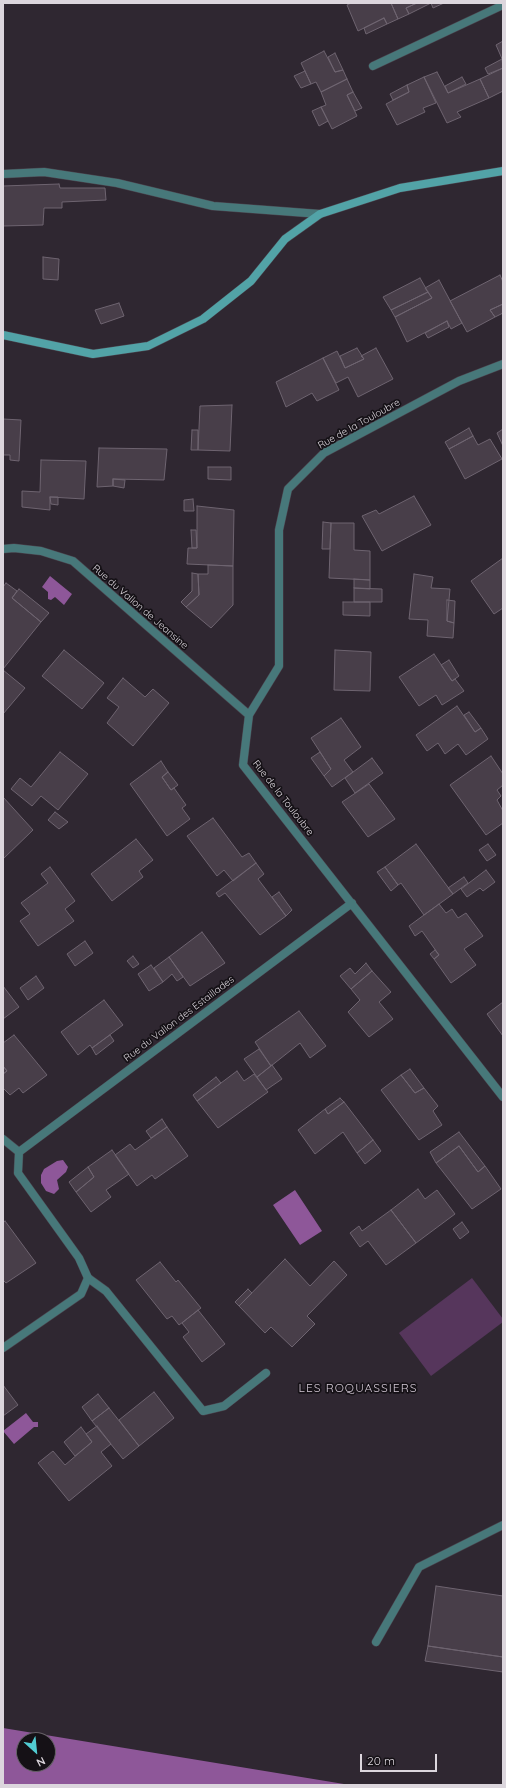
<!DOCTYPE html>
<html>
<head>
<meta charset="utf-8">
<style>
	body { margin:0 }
	#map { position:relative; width:506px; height:1788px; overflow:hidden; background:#2f2731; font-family:Quicksand,sans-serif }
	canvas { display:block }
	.frame { position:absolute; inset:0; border:4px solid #dcd6dd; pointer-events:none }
	.north { position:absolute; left:16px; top:1732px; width:40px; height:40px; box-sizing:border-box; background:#151116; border:1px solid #656066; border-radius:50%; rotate:153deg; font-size:11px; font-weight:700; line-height:16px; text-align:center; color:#dcd6dd }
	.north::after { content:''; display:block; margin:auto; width:14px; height:18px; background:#51ccd2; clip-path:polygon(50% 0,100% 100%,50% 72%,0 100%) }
	.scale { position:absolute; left:360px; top:1754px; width:77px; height:18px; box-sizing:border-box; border:2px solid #dcd6dd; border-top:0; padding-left:5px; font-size:12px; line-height:14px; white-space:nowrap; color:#dcd6dd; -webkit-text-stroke:3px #151116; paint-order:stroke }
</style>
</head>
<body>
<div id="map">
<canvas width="506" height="1788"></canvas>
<div class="frame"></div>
<div class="north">N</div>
<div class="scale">20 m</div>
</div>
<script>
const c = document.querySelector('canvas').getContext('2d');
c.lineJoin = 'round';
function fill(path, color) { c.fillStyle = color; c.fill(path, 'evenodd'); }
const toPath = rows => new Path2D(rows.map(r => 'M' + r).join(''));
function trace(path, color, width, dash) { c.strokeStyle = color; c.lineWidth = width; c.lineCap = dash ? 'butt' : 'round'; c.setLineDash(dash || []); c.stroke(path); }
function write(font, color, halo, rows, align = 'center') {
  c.font = font + ' Quicksand,sans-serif'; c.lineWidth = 3.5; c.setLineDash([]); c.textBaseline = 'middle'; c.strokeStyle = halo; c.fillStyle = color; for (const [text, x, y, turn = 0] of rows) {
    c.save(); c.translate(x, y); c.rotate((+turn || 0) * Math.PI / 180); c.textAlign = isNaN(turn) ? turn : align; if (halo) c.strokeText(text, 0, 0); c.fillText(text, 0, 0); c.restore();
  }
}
const green = toPath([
	[472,1278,503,1319,503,1322,431,1376,399,1333]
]);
const water = toPath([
	[50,576,72,594,64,605,55,597,51,600,48,599,48,592,42,587],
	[63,1160,68,1167,66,1172,57,1180,59,1189,54,1194,46,1191,41,1183,41,1175,44,1169,57,1161],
	[295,1190,322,1231,300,1245,273,1205],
	[26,1413,33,1422,38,1422,38,1427,34,1427,14,1444,3,1431],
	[3,1728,350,1785,3,1785],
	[24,1740,48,1740,48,1764,24,1764]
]);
const building = toPath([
	[351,3,391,3,398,19,387,24,384,18,358,31,347,5,351,3],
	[391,3,417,3,406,8,409,14,398,19,391,3],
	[417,3,431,3,409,14,406,8,417,3],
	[431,3,444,3,433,8,431,3],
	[384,18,387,24,366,34,364,28,384,18],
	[503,41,503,61,496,45,503,41],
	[324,51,335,72,343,70,347,79,321,92,316,82,311,84,301,63,324,51],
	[335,53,343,70,335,72,328,57,335,53],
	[502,59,503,68,488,74,485,68,502,59],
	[503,68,503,91,489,98,480,79,503,68],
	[305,71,311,84,301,88,294,76,305,71],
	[437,72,448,93,480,79,489,98,457,112,461,117,447,123,424,77,437,72],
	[424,77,436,103,423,108,425,112,397,125,386,104,409,92,407,85,424,77],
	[462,77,466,84,448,93,445,86,462,77],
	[347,79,353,92,347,95,357,116,332,129,321,107,326,105,321,92,347,79],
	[407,85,409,92,393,100,390,94,407,85],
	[353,92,362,108,355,111,347,95,353,92],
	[321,107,328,121,319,126,312,111,321,107],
	[59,184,60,188,105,188,106,200,62,202,62,208,44,208,43,225,3,226,3,186,59,184],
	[43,257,59,259,58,280,43,279,43,257],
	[500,275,503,282,503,304,490,310,495,317,467,332,450,301,500,275],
	[420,278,428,292,391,310,383,297,420,278],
	[439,280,462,323,451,329,447,321,407,342,395,317,432,298,425,288,439,280],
	[428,292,432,298,395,317,391,310,428,292],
	[119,303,124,316,101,324,95,310,119,303],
	[503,304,503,313,495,317,490,310,503,304],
	[447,321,449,327,428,338,425,333,447,321],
	[357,348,364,359,345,368,340,356,357,348],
	[376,348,393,379,358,397,348,377,336,383,323,358,337,351,345,368,364,359,361,356,376,348],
	[323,358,339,390,317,401,312,393,286,407,276,382,323,358],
	[232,405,230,451,198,450,200,406,232,405],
	[3,419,21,420,19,461,10,460,10,455,3,455,3,419],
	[469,428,473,436,449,449,445,442,469,428],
	[503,429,503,446,497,433,503,429],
	[192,430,198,430,198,450,191,450,192,430],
	[473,436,478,445,490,439,502,459,465,479,449,449,473,436],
	[99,448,167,449,164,480,113,479,113,486,97,487,99,448],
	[41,460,86,461,84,499,50,497,50,510,22,507,22,491,40,492,41,460],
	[208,467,231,467,231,480,208,479,208,467],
	[113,479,125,480,124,488,113,486,113,479],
	[414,496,431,525,382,551,362,516,376,510,379,514,414,496],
	[50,497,58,497,58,505,51,504,50,497],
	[193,499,194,511,184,511,184,500,193,499],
	[197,506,234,510,233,566,187,564,188,548,197,548,197,506],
	[323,522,331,523,330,549,322,549,323,522],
	[331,523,354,523,354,550,370,551,370,580,329,578,331,523],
	[191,530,196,530,197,548,192,548,191,530],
	[503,558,503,608,494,614,471,581,503,558],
	[208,565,233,566,233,605,211,628,186,607,199,595,198,574,208,574,208,565],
	[192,573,198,574,199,595,186,607,181,602,192,591,192,573],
	[414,574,433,577,431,588,450,589,447,621,454,623,453,638,427,636,428,620,409,619,414,574],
	[354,579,370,580,370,589,354,588,354,579],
	[6,583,17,591,12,598,41,622,3,669,3,587,6,583],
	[354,588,382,589,382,602,354,602,354,588],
	[19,589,49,613,41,622,12,598,19,589],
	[447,600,455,601,454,623,447,621,447,600],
	[343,602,370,602,370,616,343,615,343,602],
	[64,650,104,683,82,709,42,676,64,650],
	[335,650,371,652,370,691,334,690,335,650],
	[434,654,452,681,455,679,464,691,442,705,436,695,419,706,399,677,434,654],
	[449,660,459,676,452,681,441,665,449,660],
	[3,670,25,688,3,714,3,670],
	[123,678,145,697,153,689,169,703,133,746,107,723,119,707,107,698,123,678],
	[457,706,475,732,481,728,488,739,466,755,458,744,445,754,438,743,427,751,416,735,457,706],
	[469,712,481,728,475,732,464,715,469,712],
	[341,718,361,747,344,760,353,772,332,787,324,776,331,769,311,738,341,718],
	[60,752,88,774,58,810,41,796,32,806,11,789,20,778,31,787,60,752],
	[320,752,331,769,324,776,311,758,320,752],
	[491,756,503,774,503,785,497,790,501,796,497,800,503,811,503,823,486,835,450,785,491,756],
	[372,758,383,773,355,793,345,778,372,758],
	[161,761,168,772,162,777,171,790,174,788,186,805,182,808,190,819,167,836,130,784,161,761],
	[168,772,178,785,171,790,162,777,168,772],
	[369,784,395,819,368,837,342,802,369,784],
	[3,797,33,830,3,859,3,797],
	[55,812,68,822,59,829,48,820,55,812],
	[213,818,242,857,249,853,256,863,233,881,224,870,217,876,187,836,213,818],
	[136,839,153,860,139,871,143,877,112,901,91,874,136,839],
	[416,844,453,894,424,915,401,883,398,885,385,867,416,844],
	[488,844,496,855,487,861,479,850,488,844],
	[256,863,264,874,258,879,286,916,260,935,225,893,219,897,216,893,256,863],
	[50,867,75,901,65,909,74,921,38,946,20,921,30,914,21,903,48,883,41,874,50,867],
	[385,867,398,885,391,891,377,872,385,867],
	[486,870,495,882,483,891,480,888,467,897,461,889,486,870],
	[464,877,468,883,453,894,448,888,464,877],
	[279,892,292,910,286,916,272,897,279,892],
	[439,904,446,913,452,909,458,918,466,913,483,936,464,949,476,965,451,983,434,959,439,955,422,931,415,936,409,926,439,904],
	[202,932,225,963,190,986,169,957,202,932],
	[85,941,93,953,75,966,67,954,85,941],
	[435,950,439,955,434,959,430,954,435,950],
	[133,956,139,964,133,968,127,961,133,956],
	[169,957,183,977,177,981,172,974,163,982,154,968,169,957],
	[366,963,372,971,351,989,340,976,350,968,355,974,366,963],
	[151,965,163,982,149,991,138,974,151,965],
	[372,971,391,992,379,1002,393,1019,369,1037,348,1012,360,1000,351,989,372,971],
	[36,976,44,988,28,1000,20,988,36,976],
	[3,986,19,1007,3,1019,3,986],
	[104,1000,123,1025,92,1048,90,1045,78,1055,61,1032,104,1000],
	[503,1002,503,1036,487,1014,503,1002],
	[299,1011,326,1046,310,1058,300,1043,271,1066,255,1042,299,1011],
	[14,1035,47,1075,23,1093,19,1088,10,1095,3,1088,3,1074,7,1071,3,1066,3,1043,14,1035],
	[110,1035,114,1041,96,1055,92,1048,110,1035],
	[259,1049,271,1066,257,1077,244,1059,259,1049],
	[272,1065,282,1079,266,1090,257,1077,272,1065],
	[3,1066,7,1071,3,1074,3,1066],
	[410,1069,424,1088,415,1093,401,1075,410,1069],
	[237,1071,244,1081,254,1074,268,1092,218,1128,197,1101,237,1071],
	[401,1075,415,1093,424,1088,438,1106,433,1111,442,1125,419,1140,381,1090,401,1075],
	[216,1077,221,1083,197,1101,193,1095,216,1077],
	[340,1098,344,1102,328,1114,325,1109,340,1098],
	[344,1102,373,1140,357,1153,343,1132,315,1154,298,1130,325,1109,328,1114,344,1102],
	[162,1119,167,1127,151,1138,146,1131,162,1119],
	[167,1127,188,1156,155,1179,152,1175,137,1186,115,1155,130,1144,135,1150,167,1127],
	[459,1132,485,1166,478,1172,459,1146,436,1163,430,1152,459,1132],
	[373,1140,381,1151,365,1164,357,1153,373,1140],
	[459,1146,478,1172,485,1166,501,1189,472,1209,436,1163,459,1146],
	[112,1150,129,1174,106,1190,111,1197,91,1212,76,1192,94,1177,88,1167,112,1150],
	[88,1167,94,1177,76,1192,69,1182,88,1167],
	[418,1189,425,1199,437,1190,455,1214,416,1243,391,1210,418,1189],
	[391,1210,416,1243,386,1265,368,1241,360,1247,350,1233,359,1226,362,1231,391,1210],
	[5,1221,36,1263,6,1283,3,1280,3,1223,5,1221],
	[462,1222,469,1232,460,1239,453,1229,462,1222],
	[285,1259,310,1286,334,1261,347,1275,307,1316,315,1324,292,1347,271,1327,265,1333,239,1306,285,1259],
	[160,1262,176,1282,178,1280,201,1308,179,1325,172,1316,167,1319,136,1280,160,1262],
	[248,1289,252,1293,239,1306,235,1302,248,1289],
	[198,1310,225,1344,202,1362,183,1337,189,1332,182,1323,198,1310],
	[3,1385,18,1405,3,1416,3,1385],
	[154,1392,174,1418,139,1446,119,1420,154,1392],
	[98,1394,109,1408,92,1421,82,1407,98,1394],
	[109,1408,139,1446,123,1459,92,1421,109,1408],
	[97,1426,111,1444,101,1452,112,1466,69,1501,38,1463,53,1451,65,1465,92,1442,86,1434,97,1426],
	[81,1427,92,1442,75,1456,64,1442,81,1427],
	[436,1586,503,1596,503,1657,428,1646,436,1586],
	[428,1646,503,1657,503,1672,425,1661,428,1646]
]);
const lane = toPath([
	[88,1278,106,1291,203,1411,224,1406,266,1373],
	[376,1642,419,1567,503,1525]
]);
const street = toPath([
	[373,66,503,5],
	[3,174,44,172,117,183,213,206,320,214],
	[503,364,459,381,324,453,288,489,279,530,279,666,249,715,243,765,503,1097],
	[3,549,14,548,41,551,73,561,249,715],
	[3,1139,19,1152,352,903],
	[3,1348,81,1294,88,1278,79,1258,18,1173,19,1152]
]);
const secondary = toPath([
	[3,335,93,354,148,346,203,319,251,281,285,239,320,214,400,188,503,171]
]);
const streetNames = [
	["Rue de la Touloubre",359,424,-29],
	["Rue du Vallon de Jeansine",140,607,41],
	["Rue de la Touloubre",283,798,52],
	["Rue du Vallon des Estaillades",179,1019,-37]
];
const quarterNames = [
	["LES ROQUASSIERS",358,1388]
];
fill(green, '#56365c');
fill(water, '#8e5799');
fill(building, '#483e49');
trace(building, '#6e6470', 1);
trace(lane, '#4b434d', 9);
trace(street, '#4b434d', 9);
trace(secondary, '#4b434d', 9);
trace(lane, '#47787a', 8);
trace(street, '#47787a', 8);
trace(secondary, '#52a3a7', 8);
write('10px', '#dcd6dd', '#151116', streetNames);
c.letterSpacing = '1px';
write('12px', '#d2c7d4', '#151116', quarterNames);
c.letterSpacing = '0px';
</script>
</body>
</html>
